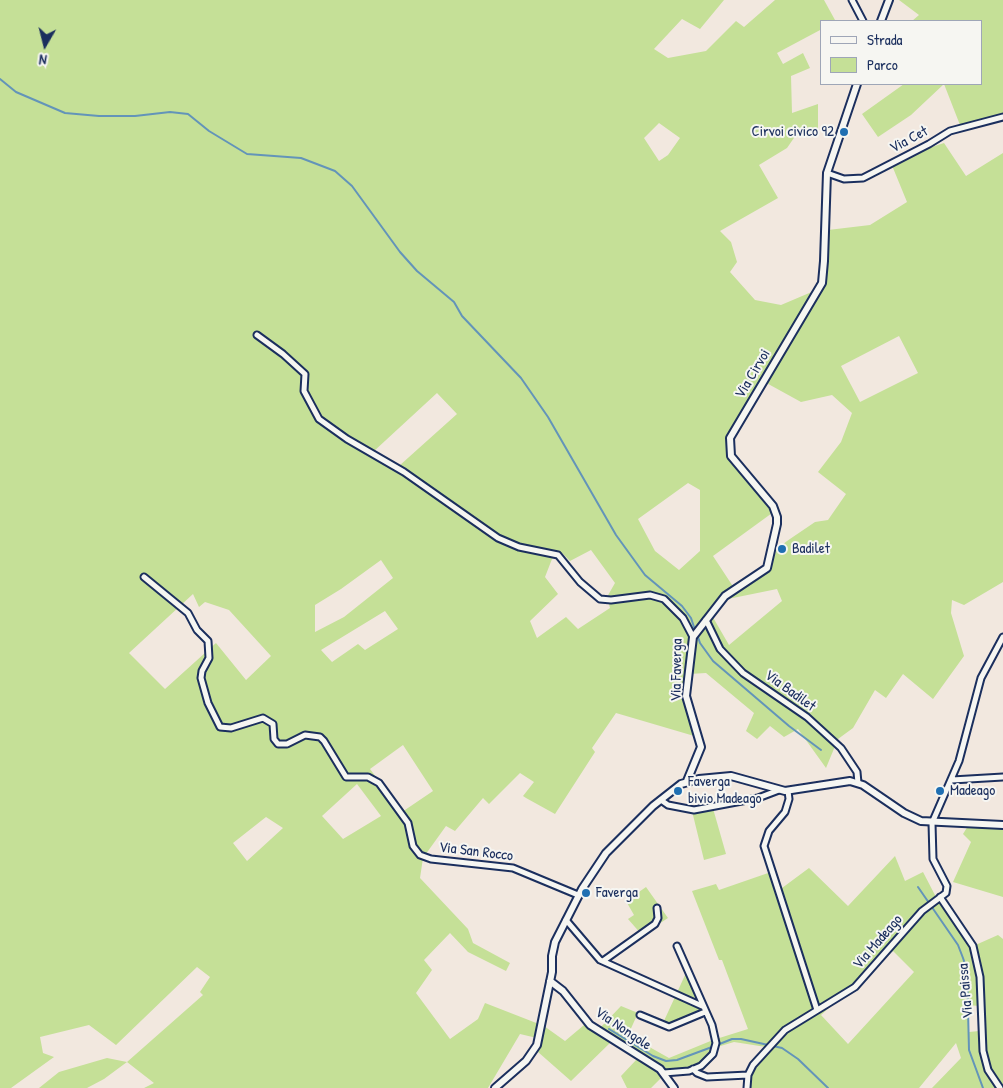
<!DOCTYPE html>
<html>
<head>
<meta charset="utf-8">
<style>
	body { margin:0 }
	#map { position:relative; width:1003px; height:1088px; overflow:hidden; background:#f2e8df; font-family:"Patrick Hand",sans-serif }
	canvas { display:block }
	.legend { position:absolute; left:820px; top:20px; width:162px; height:65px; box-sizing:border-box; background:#f6f6f2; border:1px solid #9ea6b7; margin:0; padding:6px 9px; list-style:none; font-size:15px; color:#1b2f5e }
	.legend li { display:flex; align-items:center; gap:10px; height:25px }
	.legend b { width:25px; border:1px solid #9ea6b7 }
	.north { position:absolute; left:20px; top:20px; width:50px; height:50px; -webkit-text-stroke:4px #f6f6f2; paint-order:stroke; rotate:188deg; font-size:14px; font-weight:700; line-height:20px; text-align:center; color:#1b2f5e }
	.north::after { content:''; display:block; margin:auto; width:18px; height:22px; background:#1b2f5e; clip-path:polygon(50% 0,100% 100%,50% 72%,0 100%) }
</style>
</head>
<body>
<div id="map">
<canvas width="1003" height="1088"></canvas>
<ul class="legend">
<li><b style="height:6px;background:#f6f6f2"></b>Strada</li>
<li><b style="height:14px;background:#c5e097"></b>Parco</li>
</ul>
<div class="north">N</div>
</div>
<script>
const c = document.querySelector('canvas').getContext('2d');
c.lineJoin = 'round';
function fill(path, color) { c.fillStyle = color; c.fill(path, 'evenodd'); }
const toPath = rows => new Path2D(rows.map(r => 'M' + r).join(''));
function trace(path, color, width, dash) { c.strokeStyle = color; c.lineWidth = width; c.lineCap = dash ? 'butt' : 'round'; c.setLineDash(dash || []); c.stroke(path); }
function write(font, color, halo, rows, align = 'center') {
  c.font = font + ' "Patrick Hand",sans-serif'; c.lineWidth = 4; c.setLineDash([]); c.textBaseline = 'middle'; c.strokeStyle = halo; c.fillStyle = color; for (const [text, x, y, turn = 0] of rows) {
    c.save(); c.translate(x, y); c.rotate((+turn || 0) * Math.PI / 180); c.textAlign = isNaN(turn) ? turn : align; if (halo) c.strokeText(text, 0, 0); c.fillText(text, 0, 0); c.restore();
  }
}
const green = toPath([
	[0,0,724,0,700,29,682,19,654,49,668,58,706,51,736,21,744,27,775,0,824,0,835,20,822,21,822,29,777,53,783,64,803,53,810,68,791,76,792,113,818,104,818,131,796,135,787,148,759,165,778,198,720,231,731,242,737,262,730,272,755,300,781,305,814,291,827,266,828,230,870,225,907,202,891,163,907,155,944,143,966,176,1003,153,1003,582,964,605,952,600,951,613,964,656,933,699,903,674,886,698,875,690,853,728,838,739,826,768,798,729,784,737,770,726,757,739,746,731,754,713,706,673,689,674,687,694,701,738,616,713,592,748,595,752,555,814,526,798,509,824,526,798,523,796,534,782,520,773,489,804,483,798,455,831,446,826,423,858,420,878,468,929,473,943,510,963,506,971,468,952,450,933,424,960,432,970,416,993,450,1039,478,1019,485,1003,544,1026,565,1041,590,1020,600,1028,621,1006,638,1013,628,1035,669,1058,713,1040,748,1029,722,960,719,960,692,891,716,884,719,890,771,872,778,891,809,868,848,906,895,856,905,881,923,872,937,899,971,947,998,935,1003,939,1003,1088,932,1088,961,1058,956,1043,919,1088,747,1088,748,1071,766,1047,734,1042,717,1047,699,1065,660,1073,662,1077,651,1088,627,1088,621,1076,637,1059,611,1042,571,1081,538,1052,541,1039,520,1034,488,1088,144,1088,154,1083,127,1062,104,1079,87,1088,39,1088,59,1072,107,1058,127,1062,203,995,200,992,210,977,197,967,116,1045,89,1025,40,1037,43,1053,54,1057,11,1088,0,1088],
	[659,123,680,138,668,155,659,161,644,138],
	[899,336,918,373,860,402,841,366],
	[761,380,801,402,832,395,852,413,841,442,818,472,846,494,828,520,815,522,787,541,777,549,769,571,736,591,713,556,779,508,726,444,732,427],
	[437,393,457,414,399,466,373,452],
	[688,483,700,490,700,551,679,570,655,551,638,519],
	[591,550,615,583,607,597,610,608,578,629,566,617,537,638,530,621,558,594,545,577,552,559,562,553,570,561],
	[381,560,393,578,344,617,315,632,315,605,341,589],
	[777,589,782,601,729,645,711,614,723,600],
	[193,594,199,607,205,602,229,610,271,656,246,680,216,643,165,689,129,653],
	[385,611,398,629,365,650,358,644,332,662,321,650],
	[403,745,433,791,402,812,370,769],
	[357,784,381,816,343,839,322,816],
	[266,817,283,828,247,861,233,843],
	[893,951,914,972,848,1044,821,1015],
	[968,1005,979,1006,979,1031,969,1032],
	[899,0,1003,0,1003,115,960,125,944,84,911,115,878,137,862,114,904,84,982,84,982,21,912,21,919,15],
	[712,805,726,854,704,860,692,811],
	[971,821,1003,822,1003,897,953,882,971,842,963,834],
	[646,887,668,918,642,935,628,919,634,915,626,901],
	[686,973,703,1012,670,1026,663,1023]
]);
const stream = toPath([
	[0,79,16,92,65,113,99,116,135,116,170,112,188,114,209,131,247,154,301,158,335,171,352,186,400,252,417,271,454,302,462,316,521,378,548,417,616,535,645,575,682,606,691,618,695,630],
	[697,634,700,643,713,661,789,726,821,750],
	[918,887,958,945,963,958,967,970,969,1050,983,1088],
	[609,1029,653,1056,666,1061,677,1060,712,1047],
	[717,1045,732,1039,741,1039,782,1048,798,1059,828,1088]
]);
const minor = toPath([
	[852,0,863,21],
	[827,173,844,179,863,178,929,144,950,131,1003,117],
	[257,335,283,354,305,374,304,391,319,419,347,439,404,472,498,538,519,547,558,555,580,582,600,599,611,600,650,595,664,599,683,618,693,637],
	[144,577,188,613,197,630,208,641,209,658,202,671,201,678,208,703,220,727,231,728,263,718,273,724,274,739,278,744,287,744,305,735,320,737,324,741,346,777,368,777,379,783,408,823,413,846,420,855,431,859,513,868,578,895],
	[706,620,720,649,743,673,807,717,841,748,857,772,858,783],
	[952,780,1003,777],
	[788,791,789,799,785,812,769,831,764,846,817,1010],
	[661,800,668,805,694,810,758,798,779,790],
	[940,897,973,946,980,977,983,1051,988,1070,1000,1088],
	[566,920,600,960,702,1006],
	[603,961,655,924,658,918,657,908],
	[640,1015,669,1027,705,1012],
	[693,1069,697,1073,707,1077,748,1075],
	[664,1073,689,1071,701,1066,713,1054,716,1043,712,1025,677,946],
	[747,1088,748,1075,753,1065,785,1030,855,987,922,911,946,893,947,886,933,859,932,823,959,761,981,678,1003,637]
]);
const tertiary = toPath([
	[881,21,889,0],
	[687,781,701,747,686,696,693,637,725,596,767,568,777,524,777,517,773,506,731,456,730,438,822,283,824,261,827,173,857,84],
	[550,981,563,991,590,1025,660,1069,674,1088],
	[495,1088,526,1061,537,1045,552,972,552,956,555,942,582,889,606,853,653,806,681,784,699,779,731,776,785,791,850,781,863,785,904,813,921,821,1003,825]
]);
const markers = [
	[844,132,5,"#1f6fb2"],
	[782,549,5,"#1f6fb2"],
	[678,791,5,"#1f6fb2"],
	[940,791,5,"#1f6fb2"],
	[586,893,5,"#1f6fb2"]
];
const poiNames = [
	["Cirvoi civico 92",834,132,"right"],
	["Badilet",792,549],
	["Faverga",688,782],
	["bivio Madeago",688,799],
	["Madeago",950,791],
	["Faverga",596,893]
];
const streetNames = [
	["Via Cet",909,140,-28],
	["Via Cirvoi",753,374,-59],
	["Via Faverga",677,670,-89],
	["Via Badilet",790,691,36],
	["Via San Rocco",476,852,7],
	["Via Madeago",878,942,-49],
	["Via Paissa",966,991,-95],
	["Via Nongole",623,1029,34]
];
fill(green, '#c5e097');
trace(stream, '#6394b9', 2);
trace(minor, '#1b2f5e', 9);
trace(tertiary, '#1b2f5e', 10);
trace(minor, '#f6f6f2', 5);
trace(tertiary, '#f6f6f2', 6);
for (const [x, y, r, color] of markers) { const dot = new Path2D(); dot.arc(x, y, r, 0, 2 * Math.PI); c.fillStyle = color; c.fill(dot); trace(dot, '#f6f6f2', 2); }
write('15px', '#1b2f5e', '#f6f6f2', poiNames, 'left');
write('15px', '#1b2f5e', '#f6f6f2', streetNames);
</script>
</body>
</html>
